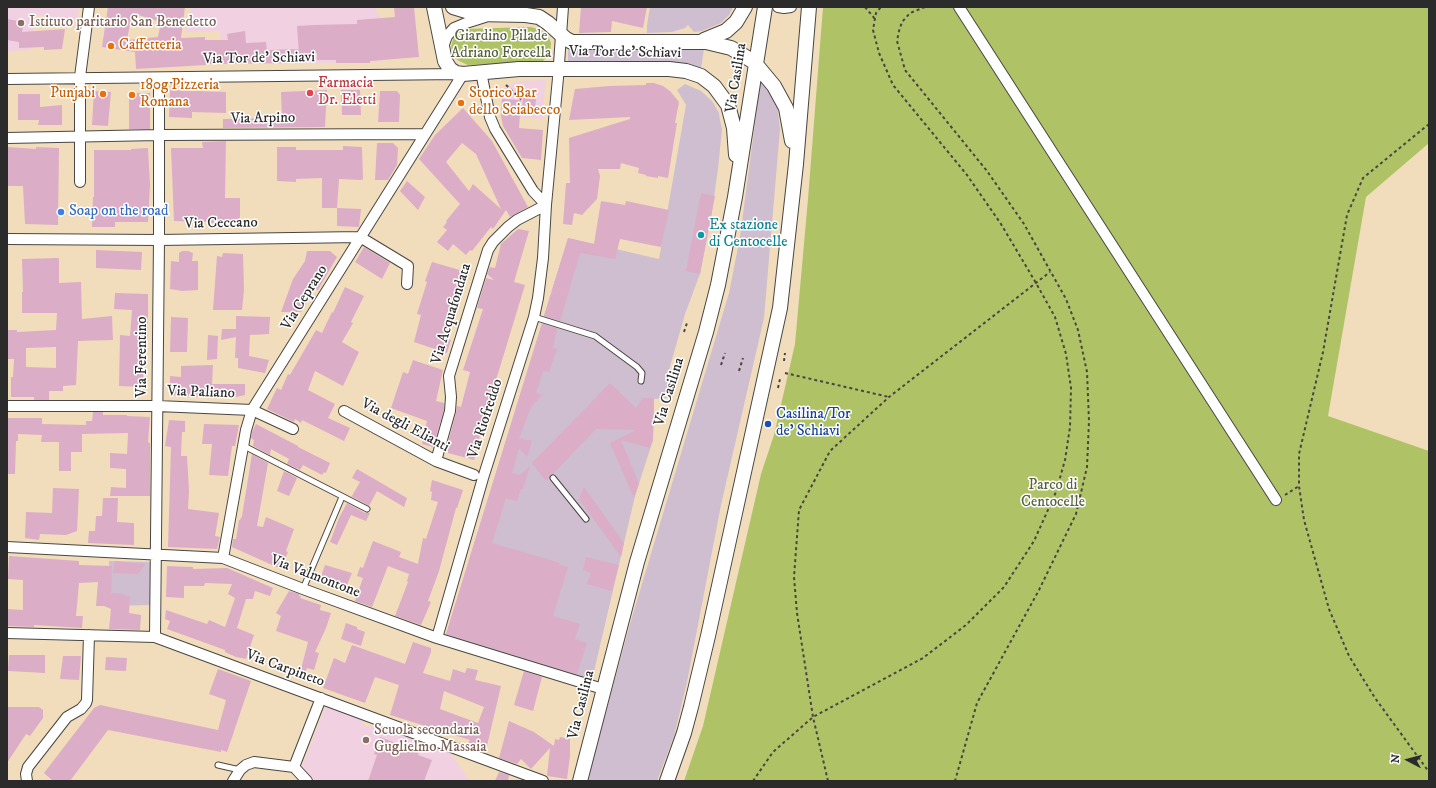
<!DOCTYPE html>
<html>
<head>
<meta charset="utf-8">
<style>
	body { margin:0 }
	#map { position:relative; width:1436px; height:788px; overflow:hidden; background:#f1ddbc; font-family:"IM FELL DW Pica",serif }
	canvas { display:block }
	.frame { position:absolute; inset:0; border:8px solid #2b2b2b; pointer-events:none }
	.north { position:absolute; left:1388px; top:740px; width:40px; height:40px; -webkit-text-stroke:3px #fff; paint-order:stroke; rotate:276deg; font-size:11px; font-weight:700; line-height:16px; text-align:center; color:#2b2b2b }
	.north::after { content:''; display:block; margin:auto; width:14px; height:18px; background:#2b2b2b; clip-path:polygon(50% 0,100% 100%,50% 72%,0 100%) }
</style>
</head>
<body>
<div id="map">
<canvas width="1436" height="788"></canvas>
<div class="frame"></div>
<div class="north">N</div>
</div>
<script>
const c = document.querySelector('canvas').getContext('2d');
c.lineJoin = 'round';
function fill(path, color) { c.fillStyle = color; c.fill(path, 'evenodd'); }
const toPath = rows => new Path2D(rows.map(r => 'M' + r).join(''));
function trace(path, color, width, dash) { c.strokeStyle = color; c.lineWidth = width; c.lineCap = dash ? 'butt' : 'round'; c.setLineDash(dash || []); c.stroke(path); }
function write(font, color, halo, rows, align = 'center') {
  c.font = font + ' "IM FELL DW Pica",serif'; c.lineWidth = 3; c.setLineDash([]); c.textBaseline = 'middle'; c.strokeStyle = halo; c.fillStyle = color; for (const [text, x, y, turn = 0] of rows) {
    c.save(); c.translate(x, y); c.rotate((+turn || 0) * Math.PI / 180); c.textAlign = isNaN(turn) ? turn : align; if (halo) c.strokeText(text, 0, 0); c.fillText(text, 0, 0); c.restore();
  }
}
const built = toPath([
	[7,7,79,7,76,21,36,15,31,50,7,51],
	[191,7,377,7,375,10,381,18,383,62,223,64,220,31,185,32],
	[545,80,543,119,501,116,501,99,502,91,512,84,520,81],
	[326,705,361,719,364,725,370,727,377,724,450,752,470,781,315,781,302,767]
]);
const industrial = toPath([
	[650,7,733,7,729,15,721,23,702,31,694,32,688,25,685,28,672,32,647,33,647,25],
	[704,49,701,68,680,62,568,63,568,50],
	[761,78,777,103,780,129,764,318,721,505,687,682,674,736,657,781,587,781,630,624,729,293,740,237],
	[685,84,701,91,712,101,719,113,720,120,722,129,718,169,711,218,700,274,685,314,669,370,668,398,654,399,653,440,635,496,592,680,446,635,568,238,659,259,686,105,677,90],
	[109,561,150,562,151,605,111,606]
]);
const green = toPath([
	[823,7,1429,7,1429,143,1366,197,1328,416,1429,451,1429,781,684,781,703,726,761,474,774,435,795,344,808,199],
	[531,27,541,30,549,38,551,43,550,54,543,61,539,63,468,65,459,61,455,58,453,53,451,47,454,36,459,32,464,29]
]);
const building = toPath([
	[108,7,185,7,181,38,205,37,205,40,228,40,227,34,245,31,246,43,266,42,267,50,299,49,299,63,206,64,206,65,136,69,135,52,102,47],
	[132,13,161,22,158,37,127,40],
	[394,7,414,7,419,57,370,61,370,63,336,63,336,60,317,60,317,53,299,54,297,26,313,25,357,24,357,20,395,17],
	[581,7,647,7,643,28,612,21,611,32,579,33],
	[7,19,24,22,22,32,65,29,62,49,44,50,44,47,19,48,19,42,7,40],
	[646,83,654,83,663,86,670,91,679,102,675,123,677,123,668,178,658,176,658,178,646,176,646,175,638,173,639,168,621,163,620,169,598,169,600,176,597,199,582,215,574,213,572,225,563,224,566,183,570,183,569,138,630,119,630,117,569,120,575,89,609,86,646,85],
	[170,90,226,92,226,113,192,112,192,118,169,117],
	[327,90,325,127,223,128,223,119,282,118,281,92],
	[341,90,360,90,361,115,342,115],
	[94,91,111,92,108,126,92,125],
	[380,91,397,91,400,95,399,122,378,122],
	[129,93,150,93,150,129,129,129],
	[18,94,40,94,40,107,62,105,62,125,38,125,39,120,18,120],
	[523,98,536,99,535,109,522,108],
	[502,99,521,100,519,128,543,130,541,160,522,158,503,126,501,116],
	[463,108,492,141,528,207,510,217,506,210,493,229,491,227,472,251,470,250,466,255,453,244,448,251,437,242,447,230,443,227,447,222,446,221,460,204,419,159,435,135],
	[462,143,476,154,501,209,473,184,469,191,446,162],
	[226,141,225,198,240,198,240,222,212,223,211,222,174,221,171,148,203,148,202,142],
	[377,143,393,143,398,148,397,165,388,180,375,180],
	[343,146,362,147,363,179,361,180,339,179,337,208,322,208,322,178,296,179,296,182,277,181,277,147,296,147,296,150,343,150],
	[7,147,36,149,36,147,59,148,58,225,25,224,23,186,7,186],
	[148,148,150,185,148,222,115,222,115,227,92,227,93,197,94,197,94,150,131,150,131,149],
	[407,181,425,197,418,210,400,191],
	[701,193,715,196,700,274,686,271],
	[601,201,625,205,626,201,669,210,661,247,620,239,615,259,580,253,560,321,544,316,568,238,594,244],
	[337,208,361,209,359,227,337,226],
	[518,229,529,231,514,282,525,285,496,380,494,379,480,430,481,431,474,460,448,453,448,451,446,450,456,413,457,406,461,407,470,372,463,370,483,309,477,308,486,278,494,280,487,274,490,267,495,268,501,244],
	[364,247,390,263,382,279,355,262],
	[96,250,142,252,141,270,96,268],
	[182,251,188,251,193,253,192,261,198,261,198,290,182,291,170,289,171,261,179,262,179,253],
	[307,251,330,251,337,257,318,290,315,289,301,312,281,312,293,279,305,261],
	[223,253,243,254,244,290,242,310,213,310,217,256,222,257],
	[59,258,59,283,81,282,82,319,112,316,113,340,78,341,76,385,63,386,63,391,49,391,49,400,34,400,34,397,11,397,11,377,13,377,14,359,7,359,7,330,17,330,17,332,56,330,57,313,22,313,22,292,23,292,22,259],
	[56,347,56,368,26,367,26,348],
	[432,262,463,271,460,276,463,279,447,339,451,340,447,353,414,342,421,315,417,314,427,282,425,281],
	[345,287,364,296,351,322,353,323,342,342,359,352,343,386,315,371,308,390,335,404,328,418,350,428,344,441,302,420,301,423,295,419,294,422,267,409,277,388,281,390,288,374,290,375,316,330,322,333,332,312,333,313],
	[115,293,148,294,148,339,144,339,143,387,119,386,120,335,130,336,132,310,114,309],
	[236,316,270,317,269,334,250,335,249,356,269,360,265,373,238,368,238,358,235,358,236,337,221,340,222,329,236,329],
	[171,317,188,318,187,352,170,352],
	[542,324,557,328,553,348,557,349,549,372,543,371,536,393,542,395,531,407,519,438,532,441,527,457,519,448,512,473,520,475,530,466,523,489,521,489,517,501,506,498,492,543,560,563,559,565,568,567,553,616,580,624,575,639,587,643,577,674,446,634],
	[208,335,218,336,217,359,207,360],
	[413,360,443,370,436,401,444,403,444,410,433,447,422,444,427,421,391,408,403,372,408,374],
	[213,365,212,384,245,384,245,395,236,397,219,398,170,395,170,376,181,377,181,366],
	[610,383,636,408,643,398,654,398,653,440,650,448,621,440,639,484,634,498,610,443,636,430,598,429,597,428,546,481,532,463],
	[93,412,103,412,103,415,127,415,127,416,150,417,148,442,150,443,150,496,110,496,111,487,126,488,126,469,110,468,110,453,127,454,128,433,82,434,82,452,71,452,71,471,59,471,59,442,41,442,42,435,18,434,18,441,16,441,15,474,7,474,7,418,42,418,42,424,86,425,86,421,92,421],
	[169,420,185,421,185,432,182,432,181,456,187,456,189,490,188,509,219,513,215,536,220,537,217,549,168,547,171,447,165,446],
	[204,424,239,425,235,446,232,446,228,476,209,475,212,444,202,444],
	[256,424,298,446,298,447,330,463,326,473,324,472,322,475,303,465,300,470,287,464,289,459,271,449,270,455,253,446,254,440,251,438,252,432],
	[252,454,268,463,257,526,263,527,266,517,294,529,286,551,288,552,281,569,232,547,233,539,236,539,239,520,240,520,242,516],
	[357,469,407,498,404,507,377,491,369,506,351,496,352,496,360,482,352,478],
	[284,471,297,478,289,496,277,491],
	[432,480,463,490,457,508,456,508,439,571,428,601,431,602,421,625,395,616,408,582,407,581,409,574,388,566,372,607,355,601,363,578,357,576,360,567,363,568,373,541,401,552,399,557,418,564,423,538,426,539,438,502,431,500,432,492,430,491],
	[584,487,624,543,621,557,579,499],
	[53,488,79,489,77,531,66,535,40,534,39,540,25,538,26,512,52,513],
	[103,498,118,498,117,522,134,523,134,545,88,543,89,531,95,531,96,516,102,516],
	[347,503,365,513,370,513,366,521,351,515,337,545,330,542,339,518],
	[9,556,79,561,79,565,112,566,111,593,124,594,124,595,130,597,129,613,141,615,140,630,109,629,111,609,104,606,96,606,98,582,79,583,76,616,83,616,82,628,34,625,34,627,7,626,7,609,23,610,23,580,8,579],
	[586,557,619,565,612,591,587,584,591,573,583,570],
	[115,561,145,564,138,574,113,573],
	[325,565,352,573,344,592,319,582],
	[167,566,193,567,193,569,227,568,273,588,270,596,255,591,253,599,246,599,237,628,254,635,246,659,236,657,225,652,225,650,167,629,170,621,165,619,166,610,207,624,209,620,225,627,235,598,228,594,232,584,205,583,204,586,184,586,184,598,166,597],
	[289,591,299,594,299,596,301,596,300,598,321,605,320,610,331,613,326,628,315,652,319,653,314,670,307,668,304,675,300,673,308,642,276,631,281,616,276,613],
	[346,623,357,627,357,629,365,632,361,646,341,639],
	[413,642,431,648,431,652,423,673,450,681,453,669,465,673,467,668,478,670,475,680,501,686,486,750,468,743,470,740,390,715,399,685,375,677,365,703,323,688,334,658,345,663,352,645,405,664],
	[444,691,484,707,478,723,440,709],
	[9,655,45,655,45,673,8,671],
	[63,656,81,656,79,680,60,679],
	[106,657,127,658,126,671,105,670],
	[218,669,251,681,227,752,221,750,221,752,108,730,70,781,53,781,44,773,94,708,100,705,218,730,226,700,209,694],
	[524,671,542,677,533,711,514,705],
	[7,707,39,707,43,710,43,718,30,736,26,734,7,763],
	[509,721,534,732,554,746,555,739,559,740,560,737,570,739,570,756,567,779,547,776,550,748,531,769,521,759,517,764,499,758],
	[380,737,419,752,418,755,432,760,424,781,368,781,377,755,374,754],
	[499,772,509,775,508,781,495,781]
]);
const path = toPath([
	[865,7,875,19],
	[925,7,910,13,902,22,899,31,897,41,905,70,987,171,1024,224,1066,299,1078,330,1087,372,1089,421,1087,467,1076,514,1039,590,977,703,955,781],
	[506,85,523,101],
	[1429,124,1363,178,1347,215,1323,352,1299,454,1299,486,1304,520,1329,609,1349,656,1375,698,1429,772],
	[684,332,687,323],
	[784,361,785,353],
	[721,365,725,353],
	[739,371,743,358],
	[785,373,889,397],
	[778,388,780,379],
	[1285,495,1299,486],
	[753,781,773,752,813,717,923,658,966,625,1004,587,1034,541,1056,492,1065,460,1070,427,1071,388,1066,354,1055,317,1036,283,1001,224,967,175,893,85,879,53,873,30,876,13,881,7],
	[828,781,813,717,797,613,794,577,799,510,830,451,889,397,1050,272]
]);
const lane = toPath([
	[534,317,595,336,637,367,642,373,641,381],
	[244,446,367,509],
	[553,478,586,519],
	[303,589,342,497],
	[218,765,240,770]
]);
const street = toPath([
	[778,7,784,8,791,7],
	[959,7,1276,500],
	[443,47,447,36,454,28,466,23,485,17],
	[481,72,490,117,495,129,533,191,546,205],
	[7,79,459,74],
	[7,138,159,135,424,134],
	[80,182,80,77,89,7],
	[7,239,159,240,360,237,408,266,407,284],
	[7,406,157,406,252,410,293,429],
	[344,411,436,461,474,475],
	[436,461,450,411,451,397,449,376,488,250,493,242,508,227,517,220,546,205],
	[7,547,223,558,303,589,437,638,603,689],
	[223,558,246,430,252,410,463,74],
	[7,633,155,637,543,781],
	[155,637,159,240,159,78],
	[437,638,483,478,534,317,538,298,543,258,546,205,558,78,563,7],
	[294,767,321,698],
	[294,767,307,781],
	[27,781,26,774,28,767,67,717,81,709,86,703,87,700,89,635],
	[233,781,240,770,246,765,254,762,294,767]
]);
const secondary = toPath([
	[434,7,445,61,450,69,456,73,463,74,519,69,669,69,686,71,701,76,714,86,728,105,734,128,736,155],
	[453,7,476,14,526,15,539,17,548,23,566,39,572,42,706,42,731,48,754,62,774,86,786,108,792,141],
	[704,40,726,31,736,22,745,7],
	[580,781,637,562,706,332,718,285,735,197,765,7],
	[667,781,684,733,691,707,708,636,780,308,796,164,809,7]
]);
const markers = [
	[21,23,4,"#8d6e63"],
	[111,46,4,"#e8710a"],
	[310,93,4,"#e0444e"],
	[103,94,4,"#e8710a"],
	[132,95,4,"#e8710a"],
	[461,103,4,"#e8710a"],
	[61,212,4,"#3f7fe0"],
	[701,235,4,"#0f9aa8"],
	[768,424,4,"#1a4fb4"],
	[366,740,4,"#8d6e63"]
];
const educationNames = [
	["Istituto paritario San Benedetto",29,23],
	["Scuola secondaria",374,731],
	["Guglielmo Massaia",374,748]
];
const parkNames = [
	["Giardino Pilade",501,37],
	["Adriano Forcella",501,54],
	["Parco di",1053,486],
	["Centocelle",1053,503]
];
const foodNames = [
	["Caffetteria",119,46],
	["180g Pizzeria",140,86],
	["Romana",140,103],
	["Punjabi",95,94,"right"],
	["Storico Bar",469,94],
	["dello Sciabecco",469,111]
];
const streetNames = [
	["Via Tor de' Schiavi",625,53,1],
	["Via Tor de' Schiavi",259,59,-1],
	["Via Casilina",737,78,-81],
	["Via Arpino",263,119,-1],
	["Via Ceccano",221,224,-1],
	["Via Ceprano",305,298,-58],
	["Via Acquafondata",452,314,-73],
	["Via Ferentino",143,357,-90],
	["Via Casilina",670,392,-73],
	["Via Paliano",201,393,2],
	["Via Riofreddo",486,419,-72],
	["Via degli Elianti",405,426,28],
	["Via Valmontone",315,577,21],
	["Via Carpineto",285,669,20],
	["Via Casilina",582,705,-76]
];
const healthNames = [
	["Farmacia",318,84],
	["Dr. Eletti",318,101]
];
const shopNames = [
	["Soap on the road",69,212]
];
const cultureNames = [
	["Ex stazione",709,226],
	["di Centocelle",709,243]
];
const transitNames = [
	["Casilina/Tor",776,415],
	["de' Schiavi",776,432]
];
fill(built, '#f1d0e2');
fill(industrial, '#cebed0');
fill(green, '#afc366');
fill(building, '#dcadc6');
trace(lane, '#494641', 7);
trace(street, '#494641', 12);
trace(secondary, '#494641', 16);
trace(path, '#494641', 2, [3, 3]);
trace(lane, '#fff', 5);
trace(street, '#fff', 10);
trace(secondary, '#fff', 14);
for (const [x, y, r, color] of markers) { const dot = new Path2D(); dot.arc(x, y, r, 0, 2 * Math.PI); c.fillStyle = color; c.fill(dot); trace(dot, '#fff', 1.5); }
write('15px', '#785e54', '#fff', educationNames, 'left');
write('15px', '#596040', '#fff', parkNames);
write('15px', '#c56008', '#fff', foodNames, 'left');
write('15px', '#2b2b2b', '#fff', streetNames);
write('15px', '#be3a42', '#fff', healthNames, 'left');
write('15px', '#366cbe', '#fff', shopNames, 'left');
write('15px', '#0d838f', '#fff', cultureNames, 'left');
write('15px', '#164399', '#fff', transitNames, 'left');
</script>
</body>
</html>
